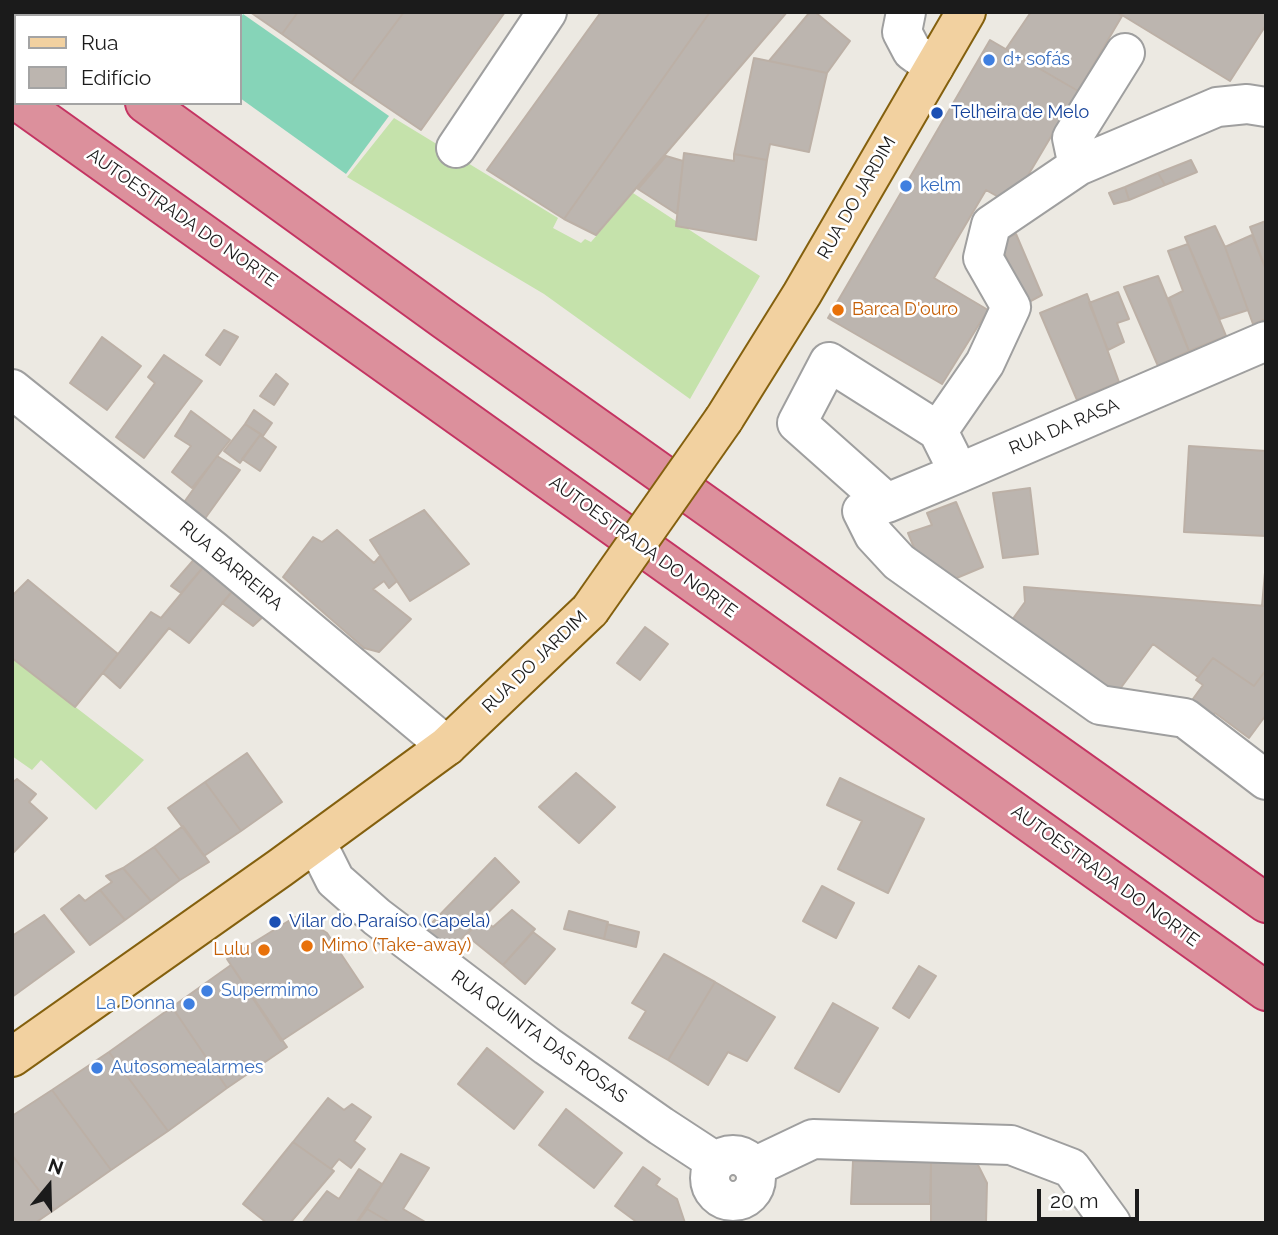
<!DOCTYPE html>
<html>
<head>
<meta charset="utf-8">
<style>
	body { margin:0 }
	#map { position:relative; width:1278px; height:1235px; overflow:hidden; background:#ece9e2; font-family:Raleway,sans-serif }
	canvas { display:block }
	.frame { position:absolute; inset:0; border:14px solid #1b1b1b; pointer-events:none }
	.legend { position:absolute; left:14px; top:14px; width:228px; height:91px; box-sizing:border-box; background:#fff; border:2px solid #a4a4a4; margin:0; padding:9px 12px; list-style:none; font-size:21px; color:#1b1b1b }
	.legend li { display:flex; align-items:center; gap:14px; height:35px }
	.legend b { width:35px; border:2px solid #a4a4a4 }
	.north { position:absolute; left:14px; top:1151px; width:70px; height:70px; -webkit-text-stroke:5px #fff; paint-order:stroke; rotate:19deg; font-size:19px; font-weight:700; line-height:28px; text-align:center; color:#1b1b1b }
	.north::after { content:''; display:block; margin:auto; width:24px; height:32px; background:#1b1b1b; clip-path:polygon(50% 0,100% 100%,50% 72%,0 100%) }
	.scale { position:absolute; left:1037px; top:1189px; width:102px; height:32px; box-sizing:border-box; border:4px solid #1b1b1b; border-top:0; padding-left:9px; font-size:21px; line-height:24px; white-space:nowrap; color:#1b1b1b; -webkit-text-stroke:5px #fff; paint-order:stroke }
</style>
</head>
<body>
<div id="map">
<canvas width="1278" height="1235"></canvas>
<div class="frame"></div>
<ul class="legend">
<li><b style="height:9px;background:#f2d1a0"></b>Rua</li>
<li><b style="height:19px;background:#bcb5af"></b>Edifício</li>
</ul>
<div class="north">N</div>
<div class="scale">20 m</div>
</div>
<script>
const c = document.querySelector('canvas').getContext('2d');
c.lineJoin = 'round';
function fill(path, color) { c.fillStyle = color; c.fill(path, 'evenodd'); }
const toPath = rows => new Path2D(rows.map(r => 'M' + r).join(''));
function trace(path, color, width, dash) { c.strokeStyle = color; c.lineWidth = width; c.lineCap = dash ? 'butt' : 'round'; c.setLineDash(dash || []); c.stroke(path); }
function write(font, color, halo, rows, align = 'center') {
  c.font = font + ' Raleway,sans-serif'; c.lineWidth = 5; c.setLineDash([]); c.textBaseline = 'middle'; c.strokeStyle = halo; c.fillStyle = color; for (const [text, x, y, turn = 0] of rows) {
    c.save(); c.translate(x, y); c.rotate((+turn || 0) * Math.PI / 180); c.textAlign = isNaN(turn) ? turn : align; if (halo) c.strokeText(text, 0, 0); c.fillText(text, 0, 0); c.restore();
  }
}
const grass = toPath([
	[394,118,558,218,553,228,581,243,585,239,591,242,633,193,760,276,690,399,544,294,347,177],
	[12,658,144,760,96,810,41,760,32,770,12,756]
]);
const pitch = toPath([
	[243,14,389,116,346,174,240,98,240,18]
]);
const building = toPath([
	[250,12,298,12,282,34,250,12],
	[298,12,404,12,351,83,282,34,298,12],
	[404,12,505,12,421,130,351,83,404,12],
	[601,12,710,12,564,219,487,170,601,12],
	[710,12,787,12,596,235,564,219,710,12],
	[810,12,815,12,850,41,827,73,769,61,810,12],
	[1031,12,1117,12,1122,16,1078,91,1006,49,1031,12],
	[1117,12,1266,12,1266,25,1230,81,1117,12],
	[990,40,1078,91,1011,204,986,190,934,278,988,310,942,384,828,318,990,40],
	[754,58,827,73,809,152,770,144,767,160,734,154,754,58],
	[684,153,734,161,734,154,767,160,756,240,676,226,684,153],
	[666,156,683,161,677,214,638,189,666,156],
	[1191,160,1197,172,1165,185,1158,173,1191,160],
	[1158,173,1165,185,1129,200,1125,187,1158,173],
	[1125,187,1129,200,1114,204,1109,193,1125,187],
	[1266,221,1266,270,1250,227,1266,221],
	[1215,226,1225,247,1248,310,1220,319,1185,237,1215,226],
	[1016,234,1042,295,1025,304,1000,241,1016,234],
	[1252,235,1266,270,1266,319,1253,324,1225,247,1252,235],
	[1188,244,1226,336,1189,351,1169,298,1183,291,1168,251,1188,244],
	[1158,276,1189,351,1158,366,1124,287,1158,276],
	[1118,292,1129,319,1117,323,1124,342,1108,350,1089,303,1118,292],
	[1087,294,1119,382,1077,400,1040,313,1087,294],
	[224,330,238,337,220,365,206,355,224,330],
	[102,337,141,366,107,410,70,383,102,337],
	[164,355,202,381,144,458,116,437,155,383,148,377,164,355],
	[276,374,288,384,274,405,260,396,276,374],
	[254,410,272,423,263,436,245,424,254,410],
	[191,411,230,440,192,488,172,472,191,446,175,436,191,411],
	[245,424,261,434,240,463,224,451,245,424],
	[260,435,276,447,260,471,242,459,260,435],
	[1189,446,1266,451,1266,536,1184,532,1189,446],
	[217,456,240,470,201,524,180,508,217,456],
	[1030,488,1038,554,1003,558,993,493,1030,488],
	[956,502,983,567,947,582,941,567,924,572,908,533,932,525,927,513,956,502],
	[424,510,469,564,410,601,370,540,424,510],
	[337,530,374,563,380,556,397,581,389,588,384,581,373,589,411,619,379,652,364,648,283,577,313,537,322,542,337,530],
	[197,556,205,565,181,593,171,586,197,556],
	[1266,561,1266,606,1262,606,1266,561],
	[205,565,236,587,189,643,169,628,120,688,103,673,151,612,161,618,205,565],
	[28,580,118,654,75,707,12,658,12,596,28,580],
	[236,587,267,613,253,626,222,603,236,587],
	[1024,587,1266,606,1266,670,1254,686,1213,658,1198,677,1153,644,1117,693,1012,620,1025,602,1024,587],
	[645,627,668,644,640,680,617,663,645,627],
	[1213,658,1254,686,1266,670,1266,715,1249,738,1215,713,1211,719,1190,703,1203,685,1196,680,1213,658],
	[247,753,282,802,241,831,205,782,247,753],
	[576,773,615,807,579,843,539,807,576,773],
	[840,778,924,819,888,893,838,869,862,821,827,805,840,778],
	[17,779,36,794,29,802,47,818,12,854,12,783,17,779],
	[205,782,241,831,204,856,168,808,205,782],
	[183,826,209,862,180,880,154,847,183,826],
	[154,847,180,880,151,901,123,868,154,847],
	[495,858,519,882,451,949,425,930,495,858],
	[123,868,151,901,125,920,100,890,112,882,106,876,123,868],
	[822,886,854,903,836,938,803,921,822,886],
	[100,890,125,920,90,945,61,909,79,895,85,901,100,890],
	[512,910,535,929,503,965,466,935,482,919,493,927,512,910],
	[569,911,608,922,604,939,564,929,569,911],
	[44,915,74,952,12,997,12,936,44,915],
	[295,917,305,929,316,926,327,933,363,987,281,1041,227,959,295,917],
	[607,924,639,932,636,947,604,939,607,924],
	[533,932,555,949,525,984,503,965,533,932],
	[664,954,715,982,668,1060,629,1038,646,1011,632,1003,664,954],
	[231,965,287,1047,227,1088,172,1007,231,965],
	[919,966,936,976,909,1018,893,1008,919,966],
	[715,982,775,1017,747,1061,728,1052,708,1085,668,1060,715,982],
	[833,1003,878,1028,839,1092,795,1068,833,1003],
	[172,1007,227,1088,168,1131,109,1052,172,1007],
	[487,1048,543,1092,514,1129,458,1084,487,1048],
	[109,1052,168,1131,111,1170,52,1090,109,1052],
	[52,1090,111,1170,54,1210,12,1155,12,1116,52,1090],
	[328,1098,344,1110,352,1104,371,1117,354,1141,365,1149,351,1168,339,1159,331,1169,293,1142,328,1098],
	[566,1109,622,1153,594,1188,539,1145,566,1109],
	[293,1142,334,1171,290,1223,267,1223,243,1204,293,1142],
	[401,1154,429,1168,403,1209,427,1223,391,1223,367,1209,401,1154],
	[12,1155,54,1210,35,1223,12,1223,12,1155],
	[853,1161,931,1162,930,1204,851,1204,853,1161],
	[931,1162,977,1163,987,1183,986,1223,931,1223,931,1162],
	[643,1167,660,1179,656,1185,677,1199,685,1223,638,1223,615,1206,643,1167],
	[359,1169,382,1184,356,1223,302,1223,327,1191,339,1199,359,1169],
	[367,1209,391,1223,357,1223,367,1209]
]);
const minor = toPath([
	[906,12,902,32,912,51,934,67],
	[456,148,547,12],
	[1078,166,1072,138,1125,53],
	[1266,341,959,473,887,503,862,511,874,535,899,562,1100,705,1185,718,1266,780],
	[12,389,214,551,447,746],
	[938,431,985,363,1011,307,983,258,991,225,1078,166,1217,107,1247,104,1266,107],
	[887,503,797,423,829,362,938,431,950,455],
	[316,842,335,880,377,917,547,1046,661,1126,716,1162],
	'710 1178a23 23 0 1 1 46 0a23 23 0 1 1-46 0Z',
	[754,1167,813,1139,1011,1145,1071,1168,1111,1223]
]);
const major = toPath([
	[724,419,802,294,966,12],
	[12,1057,280,868,447,746,590,610]
]);
const highway = toPath([
	[19,12,24,16],
	[20,103,1266,991],
	[145,103,445,320,1266,903]
]);
const majorBridge = toPath([
	[590,610,724,419]
]);
const markers = [
	[989,60,7,"#3f7fe0"],
	[937,113,7,"#1a4fb4"],
	[906,186,7,"#3f7fe0"],
	[838,310,7,"#e8710a"],
	[275,922,7,"#1a4fb4"],
	[307,946,7,"#e8710a"],
	[264,950,7,"#e8710a"],
	[207,991,7,"#3f7fe0"],
	[189,1004,7,"#3f7fe0"],
	[97,1068,7,"#3f7fe0"]
];
const shopNames = [
	["d+ sofás",1003,60],
	["kelm",920,186],
	["Supermimo",221,991],
	["La Donna",175,1004,"right"],
	["Autosomealarmes",111,1068]
];
const transitNames = [
	["Telheira de Melo",951,113],
	["Vilar do Paraíso (Capela)",289,922]
];
const streetNames = [
	["RUA DO JARDIM",857,198,-60],
	["AUTOESTRADA DO NORTE",182,218,35],
	["RUA DA RASA",1064,427,-23],
	["AUTOESTRADA DO NORTE",643,547,36],
	["RUA BARREIRA",231,566,40],
	["RUA DO JARDIM",535,662,-44],
	["AUTOESTRADA DO NORTE",1105,876,36],
	["RUA QUINTA DAS ROSAS",539,1037,36]
];
const foodNames = [
	["Barca D'ouro",852,310],
	["Mimo (Take-away)",321,946],
	["Lulu",250,950,"right"]
];
fill(grass, '#c5e2ab');
fill(pitch, '#86d4b8');
fill(building, '#bcb5af');
trace(building, '#bcb0a6', 2);
trace(minor, '#9f9f9f', 42);
trace(major, '#84600e', 42);
trace(highway, '#c43462', 42);
trace(minor, '#fff', 38);
trace(major, '#f2d1a0', 38);
trace(highway, '#dc909c', 38);
trace(majorBridge, '#84600e', 42, []);
trace(majorBridge, '#f2d1a0', 38);
for (const [x, y, r, color] of markers) { const dot = new Path2D(); dot.arc(x, y, r, 0, 2 * Math.PI); c.fillStyle = color; c.fill(dot); trace(dot, '#fff', 2.5); }
write('18px', '#366cbe', '#fff', shopNames, 'left');
write('18px', '#164399', '#fff', transitNames, 'left');
write('18px', '#1b1b1b', '#fff', streetNames);
write('18px', '#c56008', '#fff', foodNames, 'left');
</script>
</body>
</html>
